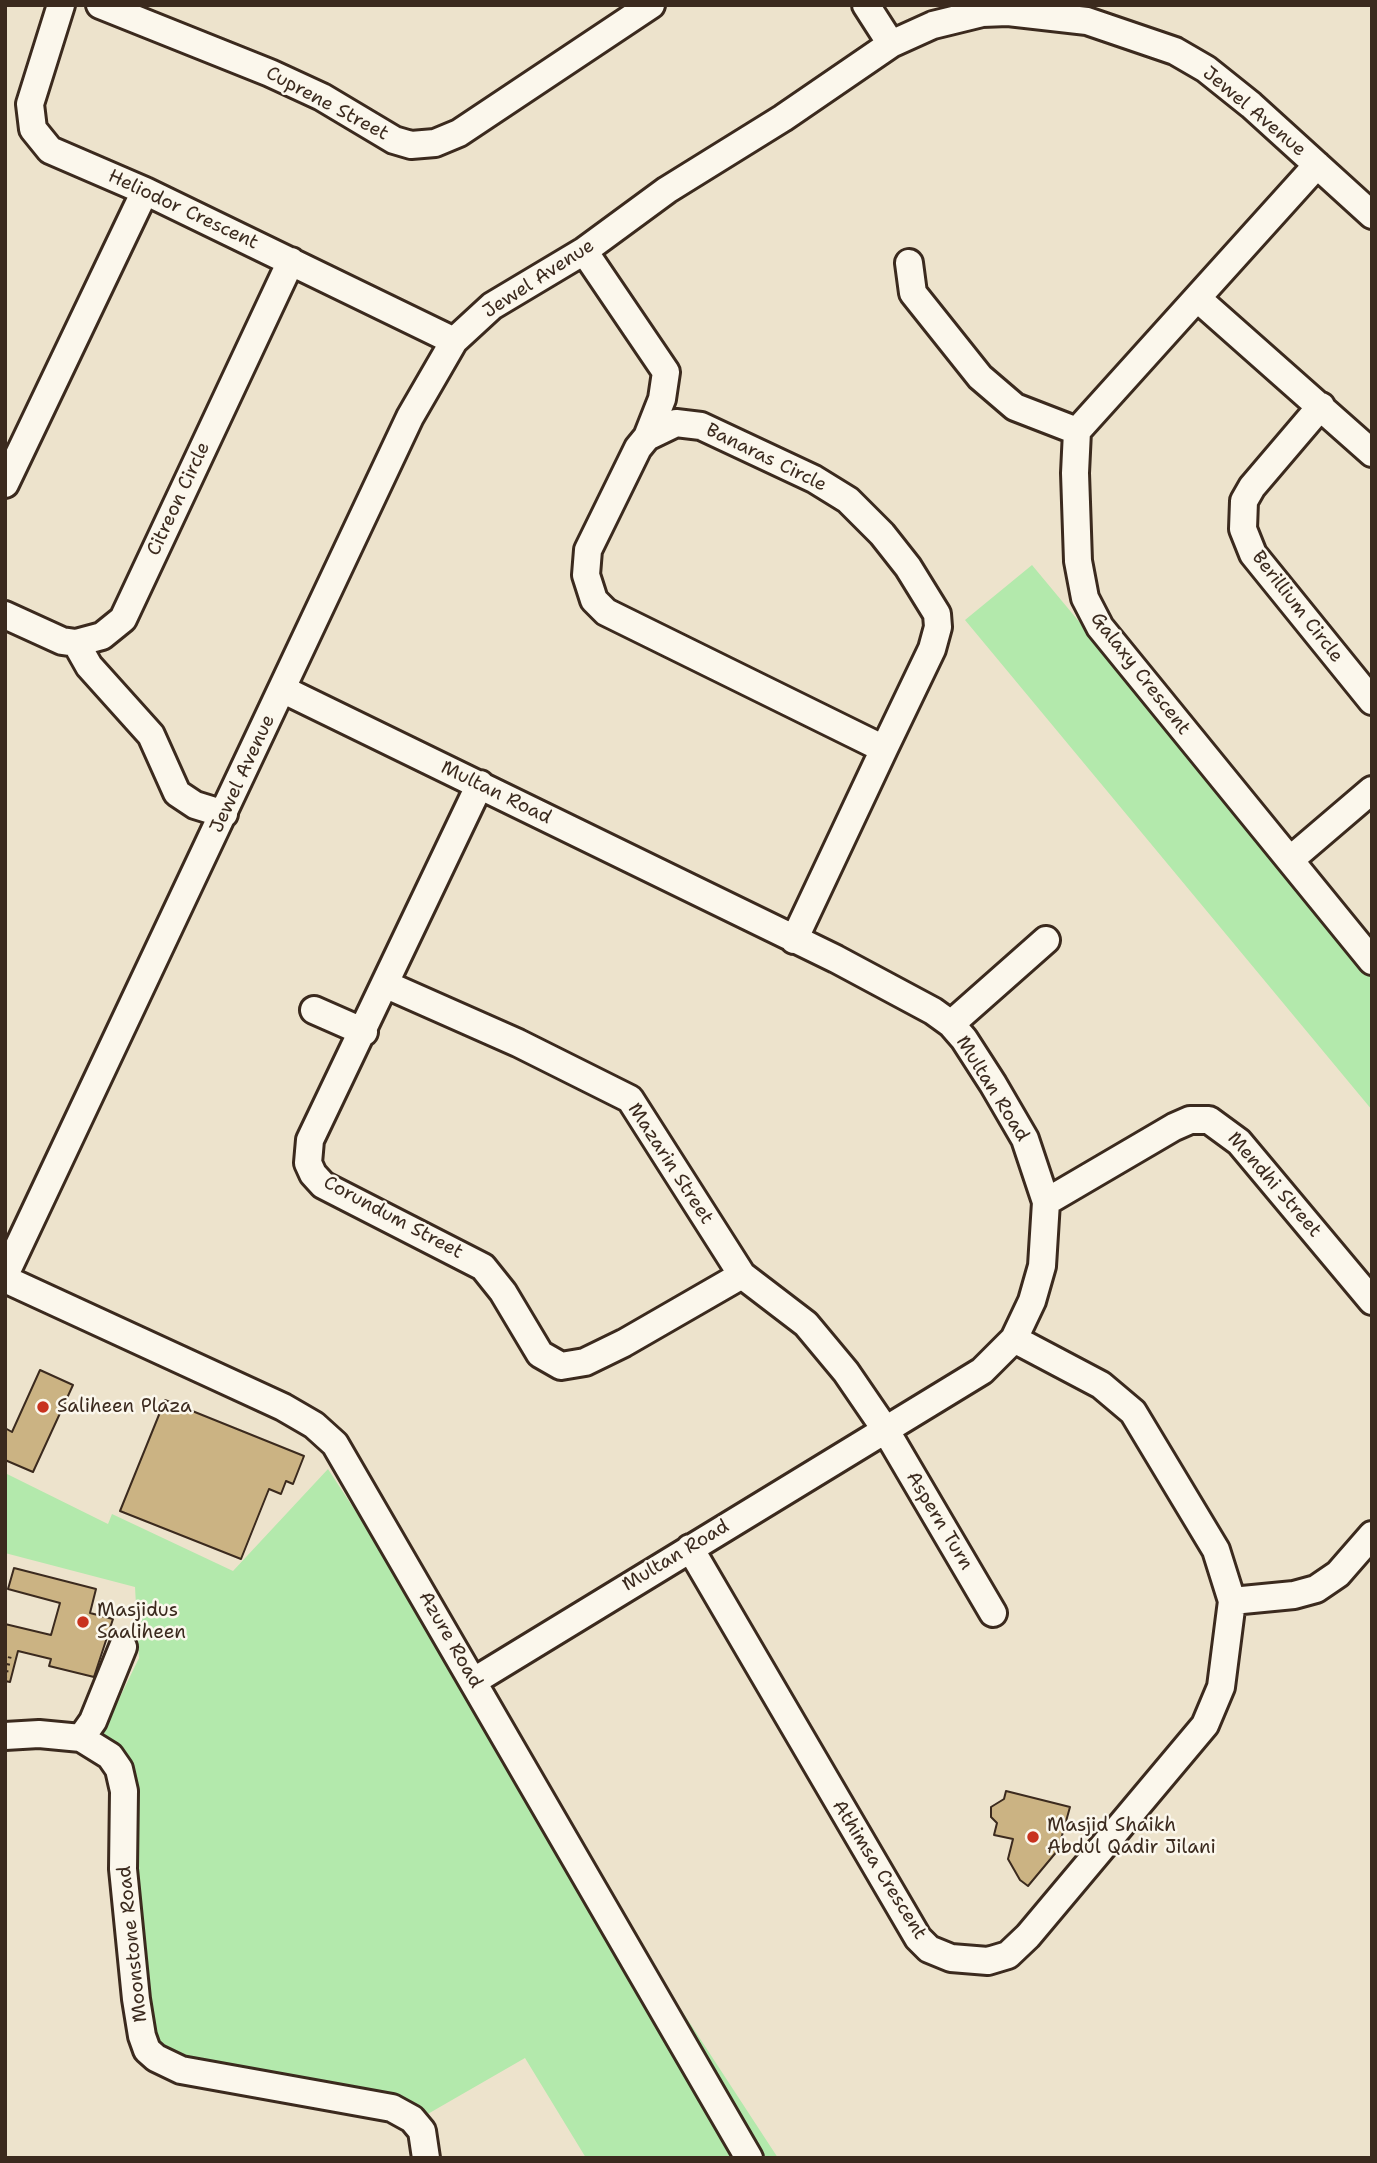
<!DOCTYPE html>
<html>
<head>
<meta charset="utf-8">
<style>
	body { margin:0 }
	#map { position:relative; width:1377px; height:2163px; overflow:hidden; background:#ede3cc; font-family:"Shantell Sans",sans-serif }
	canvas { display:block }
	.frame { position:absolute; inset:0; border:7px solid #3b2a1e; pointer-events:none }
</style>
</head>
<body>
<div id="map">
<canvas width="1377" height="2163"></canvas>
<div class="frame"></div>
</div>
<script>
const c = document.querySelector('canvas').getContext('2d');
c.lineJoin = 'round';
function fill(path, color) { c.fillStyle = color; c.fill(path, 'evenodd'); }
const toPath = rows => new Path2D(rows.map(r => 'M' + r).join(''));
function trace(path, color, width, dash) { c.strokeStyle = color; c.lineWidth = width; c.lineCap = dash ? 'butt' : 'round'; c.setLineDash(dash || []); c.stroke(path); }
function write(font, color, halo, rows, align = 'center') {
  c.font = font + ' "Shantell Sans",sans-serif'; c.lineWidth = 5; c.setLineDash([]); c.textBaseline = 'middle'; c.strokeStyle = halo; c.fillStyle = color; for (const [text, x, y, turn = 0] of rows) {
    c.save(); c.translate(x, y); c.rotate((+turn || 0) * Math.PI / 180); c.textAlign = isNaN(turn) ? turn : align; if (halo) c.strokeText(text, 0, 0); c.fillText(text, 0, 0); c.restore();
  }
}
const green = toPath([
	[1032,565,1372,974,1372,1110,965,620],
	[328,1469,778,2158,586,2158,525,2058,426,2115,401,2101,173,2060,155,2049,131,1880,99,1740,139,1658,135,1587,5,1553,5,1473,108,1524,112,1514,233,1571]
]);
const building = toPath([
	[40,1370,73,1385,33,1472,5,1460,5,1428,12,1432,40,1370],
	[165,1400,304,1456,293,1484,286,1481,281,1494,269,1489,241,1559,120,1511,165,1400],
	[14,1568,96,1589,90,1613,113,1619,94,1677,49,1666,51,1659,18,1651,10,1682,5,1681,5,1624,51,1635,60,1603,8,1589,14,1568],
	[1006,1791,1070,1807,1058,1850,1028,1886,1020,1880,1008,1859,1013,1839,994,1835,997,1823,991,1817,991,1807,1004,1799,1006,1791]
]);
const path = toPath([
	[5,1679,10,1656]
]);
const minor = toPath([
	[61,5,30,104,33,129,50,150,145,191,454,341],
	[100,5,270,73,322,97,394,140,411,145,435,143,459,133,651,5],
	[866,5,891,44],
	[1317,165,1077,431,1075,473,1078,561,1085,598,1100,627,1372,961],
	[584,251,666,372,662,399,647,437],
	[909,263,913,293,980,377,1015,407,1077,431],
	[1197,298,1372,453],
	[1321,406,1252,487,1244,501,1243,529,1253,554,1372,701],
	[5,484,145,191],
	[5,615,62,641,76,643,102,636,123,619,291,261],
	[76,643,89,666,151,735,177,793,195,805,224,814],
	[282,689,836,959,933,1011,951,1024,964,1039,993,1084,1025,1139,1046,1202,1042,1266,1032,1301,1014,1339,982,1371,474,1681],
	[480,784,310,1140,308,1163,313,1174,323,1185,483,1267,503,1292,540,1354,561,1366,585,1362,624,1343,742,1275],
	[1290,860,1372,790],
	[794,940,884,749,932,649,938,627,937,614,908,567,882,534,848,500,814,479,701,426,676,423,647,437,638,448,588,550,586,575,594,600,606,612,884,749],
	[387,985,518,1043,630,1099,742,1275,806,1324,846,1372,885,1429,993,1613],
	[314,1010,364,1032],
	[951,1024,1046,940],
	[1046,1202,1174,1127,1190,1120,1209,1120,1239,1142,1372,1301],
	[5,1275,410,417,454,341,492,306,584,251,667,190,783,118,891,44,933,25,982,13,1008,12,1087,21,1175,51,1206,69,1251,105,1372,215],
	[5,1279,283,1407,314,1425,335,1444,749,2158],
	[690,1548,918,1938,929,1949,951,1958,988,1961,1008,1955,1028,1936,1205,1725,1221,1687,1232,1601,1216,1550,1133,1412,1101,1385,1014,1339],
	[1232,1601,1294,1595,1316,1589,1338,1574,1372,1535],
	[5,1736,39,1734,81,1738,110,1756,119,1769,124,1791,123,1869,136,1999,142,2036,147,2050,156,2058,181,2070,392,2108,412,2119,422,2131,426,2158],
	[81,1738,93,1721,123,1647]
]);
const markers = [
	[43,1407,7,"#c8321e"],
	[83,1622,7,"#c8321e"],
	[1033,1837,7,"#c8321e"]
];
const streetNames = [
	["Cuprene Street",327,104,28],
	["Jewel Avenue",1254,112,40],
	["Heliodor Crescent",183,210,25],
	["Jewel Avenue",539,279,-33],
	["Banaras Circle",766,458,26],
	["Citreon Circle",179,499,-65],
	["Berillium Circle",1297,607,52],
	["Galaxy Crescent",1140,674,52],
	["Jewel Avenue",243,774,-65],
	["Multan Road",496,793,26],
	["Multan Road",992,1089,58],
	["Mazarin Street",670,1164,57],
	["Mendhi Street",1274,1185,49],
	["Corundum Street",393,1218,28],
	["Aspern Turn",939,1521,59],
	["Multan Road",676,1556,-31],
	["Azure Road",450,1640,60],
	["Athimsa Crescent",879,1870,58],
	["Moonstone Road",133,1944,-96]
];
const poiNames = [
	["Saliheen Plaza",57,1407],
	["Masjidus",97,1611],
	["Saaliheen",97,1633],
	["Masjid Shaikh",1047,1826],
	["Abdul Qadir Jilani",1047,1848]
];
fill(green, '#b3e9ac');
fill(building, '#cbb383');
trace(building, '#3b2a1e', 2);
trace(minor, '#3b2a1e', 32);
trace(path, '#3b2a1e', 3.5, [2, 5]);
trace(minor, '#fbf7ec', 26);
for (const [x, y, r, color] of markers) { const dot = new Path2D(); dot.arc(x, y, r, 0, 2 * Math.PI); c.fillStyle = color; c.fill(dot); trace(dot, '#fbf7ec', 2.5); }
write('19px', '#3b2a1e', '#fbf7ec', streetNames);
write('19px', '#3b2a1e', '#fbf7ec', poiNames, 'left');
</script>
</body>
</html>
